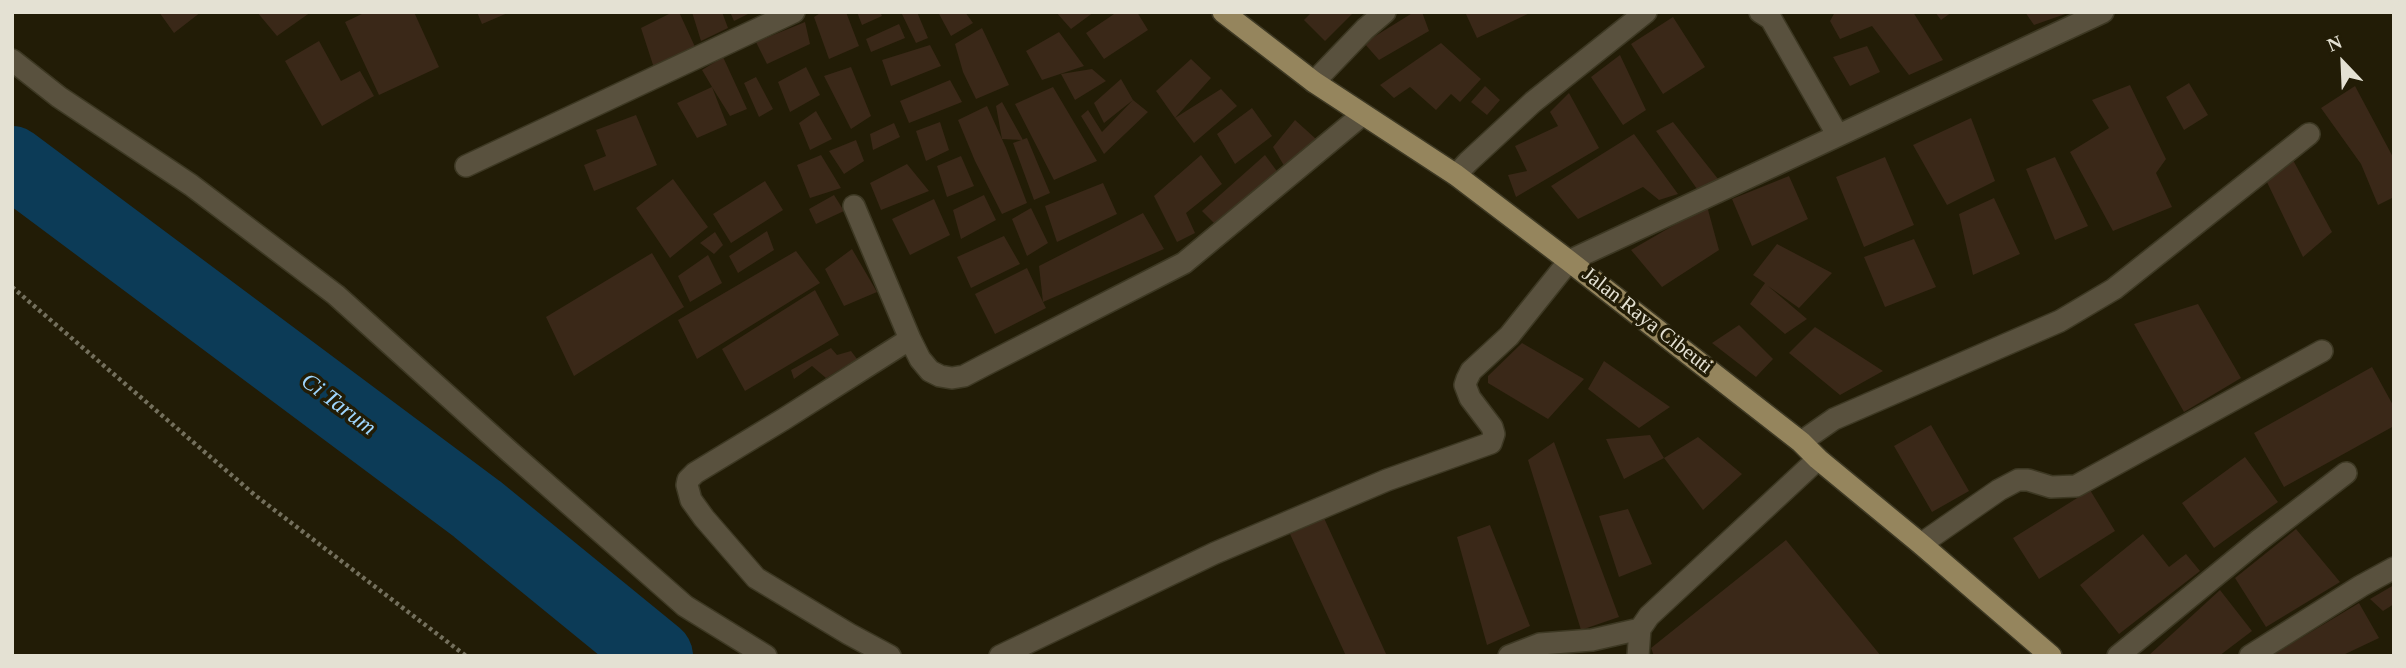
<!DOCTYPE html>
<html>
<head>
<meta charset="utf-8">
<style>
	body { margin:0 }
	#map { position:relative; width:2406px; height:668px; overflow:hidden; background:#221c06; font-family:"Times New Roman",serif }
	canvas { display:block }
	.frame { position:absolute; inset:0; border:14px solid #e4e1d3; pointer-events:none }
	.north { position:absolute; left:2308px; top:28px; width:70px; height:70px; -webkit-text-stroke:5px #221c06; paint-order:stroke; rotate:337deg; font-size:19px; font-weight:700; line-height:28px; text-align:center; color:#e4e1d3 }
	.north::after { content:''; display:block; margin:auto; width:24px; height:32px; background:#e4e1d3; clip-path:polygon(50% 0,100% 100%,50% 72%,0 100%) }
</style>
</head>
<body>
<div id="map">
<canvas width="2406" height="668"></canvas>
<div class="frame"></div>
<div class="north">N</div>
</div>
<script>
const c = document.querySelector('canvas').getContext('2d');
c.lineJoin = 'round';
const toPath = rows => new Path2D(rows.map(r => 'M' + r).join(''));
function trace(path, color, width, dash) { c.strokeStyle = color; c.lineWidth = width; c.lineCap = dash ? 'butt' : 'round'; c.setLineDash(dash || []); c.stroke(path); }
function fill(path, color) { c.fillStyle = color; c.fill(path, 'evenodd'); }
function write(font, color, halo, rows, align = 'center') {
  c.font = font + ' "Times New Roman",serif'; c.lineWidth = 7; c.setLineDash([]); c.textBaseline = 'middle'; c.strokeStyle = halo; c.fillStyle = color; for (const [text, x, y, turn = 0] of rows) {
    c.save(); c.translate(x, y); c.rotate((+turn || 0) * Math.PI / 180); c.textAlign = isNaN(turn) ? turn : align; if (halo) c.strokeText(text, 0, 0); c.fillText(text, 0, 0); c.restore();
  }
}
const river = toPath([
	[12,162,477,509,657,656]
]);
const building = toPath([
	[159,12,201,12,174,33],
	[257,12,311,12,277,36],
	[366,12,414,12,439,67,379,95,345,22],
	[477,12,510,12,482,24],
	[673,12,679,12,696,49,654,68,641,28],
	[692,12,722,12,728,28,701,41],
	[730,12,752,12,734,21],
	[822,12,846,12,859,46,829,59,814,17],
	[857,12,880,12,882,16,862,25],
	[901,12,917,12,928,38,916,43],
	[938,12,965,12,973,23,951,36],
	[1056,12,1094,12,1071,29],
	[1117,12,1137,12,1148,30,1104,59,1086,33],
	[1312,12,1354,12,1325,41,1304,20],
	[1414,12,1422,12,1429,31,1379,60,1364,43],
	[1465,12,1532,12,1477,38],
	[1835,12,1913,12,1943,60,1909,75,1872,26,1840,39,1830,21],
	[1935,12,1952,12,1941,20],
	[2025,12,2068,12,2068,13,2034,25],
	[1673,17,1705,67,1663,94,1631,44],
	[805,22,810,44,767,64,756,42],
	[899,24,905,38,871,52,866,39],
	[982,28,1009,85,976,99,963,72,955,44],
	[1059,32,1084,66,1042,80,1026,51],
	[319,41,341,81,360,71,374,96,322,126,285,61],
	[1441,43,1481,79,1460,102,1451,94,1436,110,1410,87,1394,98,1380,85],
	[930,45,941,66,891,86,882,60],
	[1867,46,1880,72,1850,86,1833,57],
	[1620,55,1646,110,1623,125,1591,77],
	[723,57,747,109,730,116,712,87,727,125,697,138,677,103,712,87,702,70],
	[1191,59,1211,78,1175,118,1221,89,1237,106,1194,143,1175,118,1156,91],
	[806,67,820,95,790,112,778,82],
	[851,67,871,116,851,129,824,76],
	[1092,69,1106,81,1075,100,1061,74],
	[756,77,773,109,759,117,744,83],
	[1121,79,1133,100,1104,123,1094,103],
	[950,80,962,102,909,123,900,101],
	[2189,83,2208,115,2184,130,2166,97],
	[2130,85,2166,159,2156,173,2172,207,2113,231,2070,152,2109,128,2092,100],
	[1485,86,1500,100,1487,115,1471,102],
	[2355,86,2394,159,2394,197,2378,205,2361,164,2321,108],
	[1053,87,1097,161,1054,180,1015,104],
	[1569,93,1599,148,1516,197,1508,175,1527,171,1515,146,1558,126,1550,112],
	[1133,100,1148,112,1104,154,1081,116,1088,110,1102,132],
	[1002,102,1023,140,1002,139,996,106],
	[987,106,1006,148,1027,203,1002,214,975,161,958,120],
	[1252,108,1272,136,1235,164,1217,134],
	[816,111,832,139,810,150,799,123],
	[636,115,657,165,594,191,584,165,606,156,596,130],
	[1971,118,1995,181,1947,205,1913,145],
	[1295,120,1316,139,1286,169,1273,147],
	[940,122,949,150,926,161,916,131],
	[1673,122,1718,179,1697,189,1656,131],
	[894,123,900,137,873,150,870,134],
	[1634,134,1678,194,1659,200,1643,187,1578,219,1551,186],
	[1027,138,1050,193,1034,200,1013,143],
	[856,140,864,161,844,174,829,151],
	[821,155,841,188,810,198,797,165],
	[1201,155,1222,184,1186,213,1195,233,1177,242,1154,196],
	[1265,155,1279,174,1216,225,1202,211],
	[961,156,974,186,947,197,937,166],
	[1885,157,1914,225,1864,247,1836,177],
	[2055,157,2088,226,2055,240,2026,169],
	[2293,160,2332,232,2303,257,2265,178],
	[907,164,929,191,881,210,870,183],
	[1789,176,1808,219,1752,246,1732,199],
	[673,179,708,227,670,258,636,208],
	[765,181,783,210,731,243,713,214],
	[1103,183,1117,214,1057,242,1045,206],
	[834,195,844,211,816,224,809,209],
	[984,195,996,220,961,239,953,210],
	[1994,198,2020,254,1973,275,1959,214],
	[934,199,950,235,910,255,892,219],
	[1707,206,1719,250,1662,287,1631,250],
	[1031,208,1048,243,1027,256,1012,219],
	[1143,213,1164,249,1043,302,1046,308,995,334,975,294,1027,268,1043,302,1039,266],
	[767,231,774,250,738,273,729,256],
	[715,232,723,245,714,254,700,243],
	[1004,236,1020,264,971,288,957,257],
	[1914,239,1936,287,1885,307,1864,257],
	[1777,244,1832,273,1799,308,1768,286,1807,319,1785,334,1750,304,1765,283,1753,275],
	[852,249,877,292,844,306,825,269],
	[796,251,820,283,697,359,678,320],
	[652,253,684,307,574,376,546,317],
	[708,255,722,283,690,302,678,276],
	[815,290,839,335,745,391,722,349],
	[2198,304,2241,378,2184,412,2134,324],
	[1739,325,1773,359,1756,377,1712,343],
	[1815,327,1883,371,1840,395,1789,353],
	[1522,343,1584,379,1548,419,1488,383,1488,376],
	[831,348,837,355,851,351,857,359,826,378,812,366,794,379,791,370],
	[1604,361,1670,407,1639,428,1588,389],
	[2372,367,2394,407,2394,426,2284,487,2254,433],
	[1931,425,1969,491,1932,512,1894,446],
	[1650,435,1664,458,1624,479,1606,439],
	[1698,437,1742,474,1703,510,1664,458],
	[1554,442,1619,617,1581,630,1528,460],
	[2245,457,2278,502,2214,548,2182,503],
	[2090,490,2115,531,2039,579,2013,538],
	[1628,509,1652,564,1619,577,1599,516],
	[1324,518,1387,656,1346,656,1290,534],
	[1490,525,1530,626,1487,645,1457,537],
	[2296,529,2340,582,2266,627,2235,578],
	[2143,534,2169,567,2186,554,2200,571,2119,634,2080,585],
	[1786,540,1881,656,1654,656,1651,648],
	[2394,585,2394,604,2383,611,2370,599],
	[2220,590,2252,631,2219,656,2148,656],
	[2359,603,2379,638,2341,656,2271,656]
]);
const path = toPath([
	[12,287,256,496,466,656]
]);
const minor = toPath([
	[1760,12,1771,19,1837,134],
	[12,60,59,97,191,185,336,295,510,452,685,606,766,656],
	[1314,82,1365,29,1385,12],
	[466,166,794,12],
	[1456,175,1468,162,1533,102,1646,12],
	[854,206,910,339,920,359,930,371,940,376,952,378,964,376,983,366,1184,263,1362,115],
	[1801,442,1834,419,2060,321,2114,289,2309,134],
	[1921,544,1999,490,2018,480,2028,480,2051,487,2076,486,2322,351],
	[890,656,849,634,756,578,704,518,691,500,687,485,688,480,695,473,784,419,910,339],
	[1000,656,1215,553,1387,480,1491,443,1494,434,1492,427,1470,398,1465,385,1467,379,1471,371,1509,336,1569,261,2103,12],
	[1509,656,1540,644,1592,640,1640,629],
	[1638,656,1640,629,1649,616,1818,459],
	[2118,656,2258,541,2346,473],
	[2250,656,2361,586,2394,568]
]);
const major = toPath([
	[1223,12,1314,82,1456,175,1569,261,1801,442,1818,459,1921,544,2051,656]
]);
const streetNames = [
	["Jalan Raya Cibeuti",1647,321,38]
];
const waterNames = [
	["Ci Tarum",338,405,37]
];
trace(river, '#0c3b57', 72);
fill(building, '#3a2818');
trace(minor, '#3d3823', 24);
trace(major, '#3d3823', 24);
trace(path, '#74705d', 4.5, [3.5, 3.5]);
trace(minor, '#59513e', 21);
trace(major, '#95855d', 21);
write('21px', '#e4e1d3', '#221c06', streetNames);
write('italic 23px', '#9fd6fe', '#221c06', waterNames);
</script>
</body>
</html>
